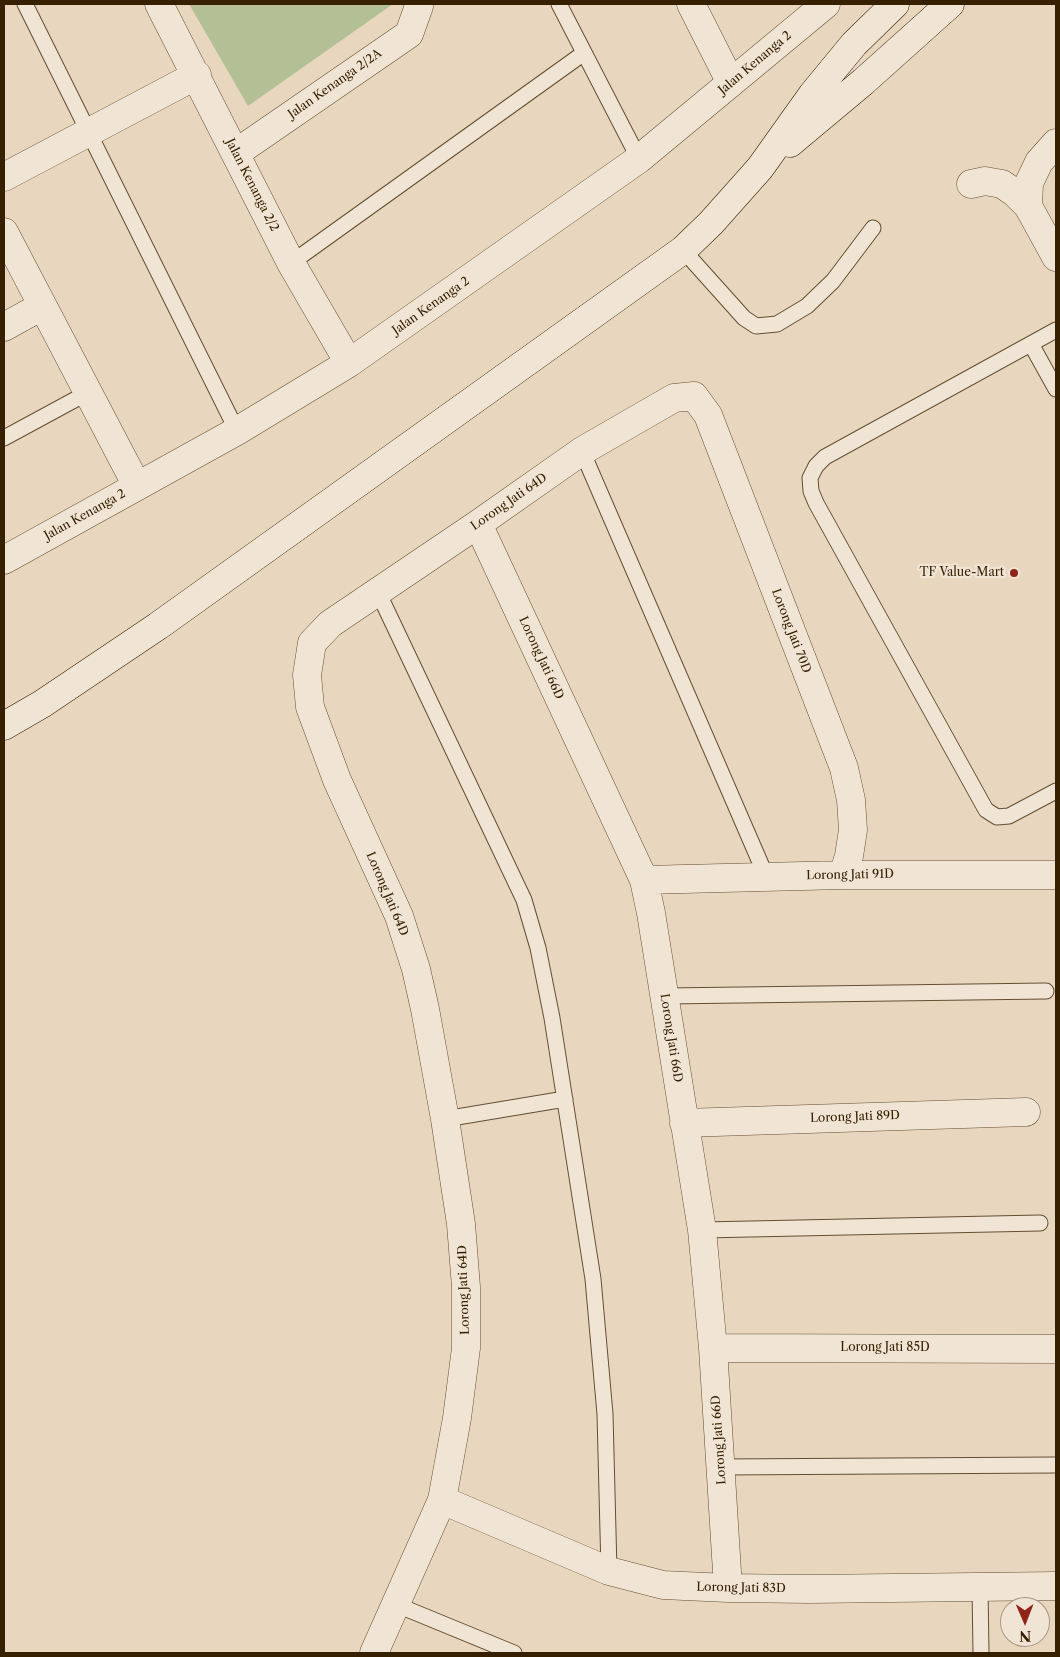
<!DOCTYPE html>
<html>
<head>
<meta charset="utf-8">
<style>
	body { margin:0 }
	#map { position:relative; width:1060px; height:1657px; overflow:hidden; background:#e8d7be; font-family:"Libre Caslon Text",serif }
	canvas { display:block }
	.frame { position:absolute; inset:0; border:5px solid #372000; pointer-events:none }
	.north { position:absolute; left:1000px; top:1597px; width:50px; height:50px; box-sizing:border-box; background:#f0e5d5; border:1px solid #a69680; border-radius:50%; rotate:179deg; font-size:14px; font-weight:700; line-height:20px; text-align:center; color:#372000 }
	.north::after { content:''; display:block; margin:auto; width:18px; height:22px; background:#8f2418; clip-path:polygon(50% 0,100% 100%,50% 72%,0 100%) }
</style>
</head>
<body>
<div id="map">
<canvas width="1060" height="1657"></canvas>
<div class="frame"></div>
<div class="north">N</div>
</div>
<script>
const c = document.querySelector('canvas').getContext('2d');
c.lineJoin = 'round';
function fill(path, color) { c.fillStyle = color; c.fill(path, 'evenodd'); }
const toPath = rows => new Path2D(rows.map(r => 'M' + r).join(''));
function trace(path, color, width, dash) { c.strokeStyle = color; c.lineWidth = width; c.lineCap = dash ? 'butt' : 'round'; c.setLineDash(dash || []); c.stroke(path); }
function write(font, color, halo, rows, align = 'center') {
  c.font = font + ' "Libre Caslon Text",serif'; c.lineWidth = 4.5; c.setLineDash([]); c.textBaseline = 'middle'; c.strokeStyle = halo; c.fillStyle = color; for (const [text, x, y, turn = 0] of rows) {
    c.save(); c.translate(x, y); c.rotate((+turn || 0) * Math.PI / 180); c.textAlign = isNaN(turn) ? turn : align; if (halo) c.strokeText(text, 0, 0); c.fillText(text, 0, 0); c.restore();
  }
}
const green = toPath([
	[189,4,393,4,248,106]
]);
const lane = toPath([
	[25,4,237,431],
	[559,4,639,159],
	[683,250,744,318,756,326,777,324,807,306,833,281,873,228],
	[291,263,584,53],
	[1056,330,825,457,816,466,810,478,811,491,816,503,986,810,997,817,1009,816,1056,791],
	[1031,344,1056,389],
	[4,438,89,392],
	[582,451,766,876],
	[378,592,524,900,538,948,552,1018,593,1279,605,1414,609,1571],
	[665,996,1046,991],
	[445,1119,565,1099],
	[702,1230,1040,1223],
	[721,1467,1056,1465],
	[980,1587,981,1653],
	[397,1605,514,1653]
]);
const street = toPath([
	[159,4,291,263,349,363],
	[691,4,731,83],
	[1056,143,1039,162,1029,183,1028,206,1056,257],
	[236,153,409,34,419,6,418,4],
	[4,177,197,75],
	[971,184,985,181,1002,184,1015,193,1028,206],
	[4,232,137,486],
	[4,327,42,306],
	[478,524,644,880,651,913,702,1230,713,1348,728,1588],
	[4,560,237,431,349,363,639,159,826,4],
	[644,880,843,875,1056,875],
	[684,1123,1026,1112],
	[713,1348,1056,1349],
	[442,1500,609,1571,663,1585,728,1588,810,1589,1056,1586],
	[374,1653,442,1500,457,1418,466,1348,466,1287,461,1224,445,1119,425,1009,416,969,399,916,337,780,310,707,307,675,312,643,330,624,478,524,582,451,674,398,694,396,708,415,844,768,851,800,853,830,849,856,843,875]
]);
const secondary = toPath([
	[790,143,863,82,950,4],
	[4,726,42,704,158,626,683,250,711,223,760,168,812,95,854,44,895,4]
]);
const markers = [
	[1014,573,5,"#8f2418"]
];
const streetNames = [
	["Jalan Kenanga 2",755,63,-40],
	["Jalan Kenanga 2/2A",335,84,-35],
	["Jalan Kenanga 2/2",252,185,63],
	["Jalan Kenanga 2",431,306,-35],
	["Lorong Jati 64D",509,502,-35],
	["Jalan Kenanga 2",85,515,-29],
	["Lorong Jati 70D",791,631,69],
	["Lorong Jati 66D",541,658,65],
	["Lorong Jati 91D",850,875,-1],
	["Lorong Jati 64D",387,894,67],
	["Lorong Jati 66D",671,1038,81],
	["Lorong Jati 89D",855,1117,-2],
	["Lorong Jati 64D",464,1290,-92],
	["Lorong Jati 85D",885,1348],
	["Lorong Jati 66D",719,1440,-94],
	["Lorong Jati 83D",741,1588,1]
];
const poiNames = [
	["TF Value-Mart",1004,573]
];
fill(green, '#b3bf94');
trace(lane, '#634e30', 17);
trace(street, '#634e30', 29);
trace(secondary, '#372000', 29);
trace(lane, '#f0e5d5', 15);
trace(street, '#f0e5d5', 28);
trace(secondary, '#f0e5d5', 28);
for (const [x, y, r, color] of markers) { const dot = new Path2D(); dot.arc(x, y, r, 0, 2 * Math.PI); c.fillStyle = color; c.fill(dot); trace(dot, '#f0e5d5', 2); }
write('12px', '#372000', '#f0e5d5', streetNames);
write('12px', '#372000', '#f0e5d5', poiNames, 'right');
</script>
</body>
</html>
